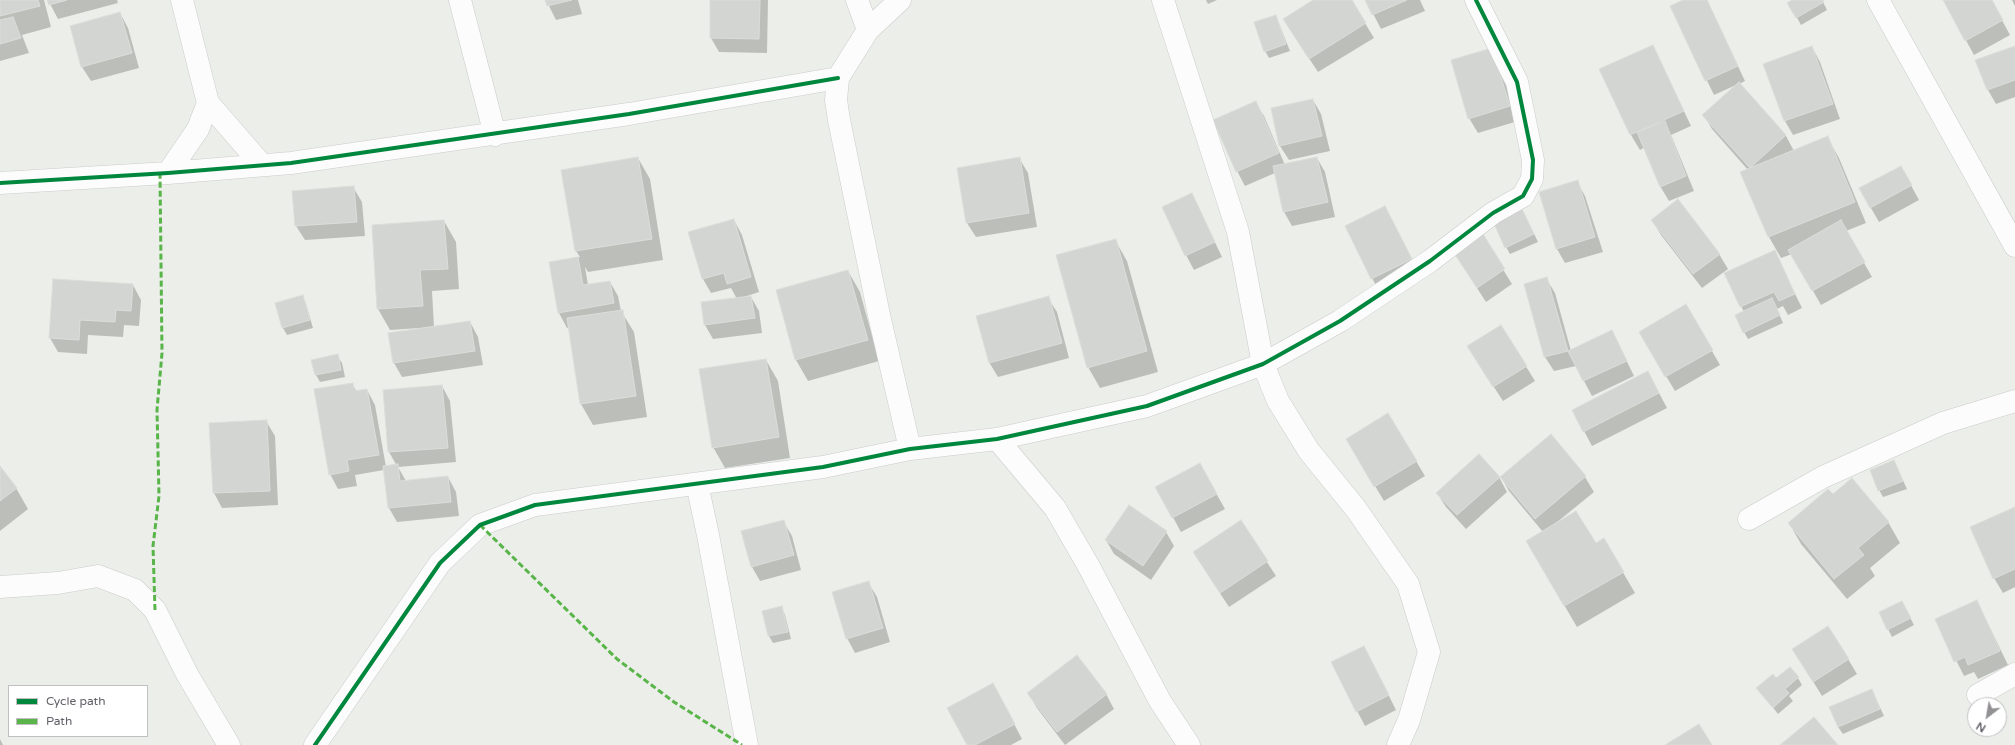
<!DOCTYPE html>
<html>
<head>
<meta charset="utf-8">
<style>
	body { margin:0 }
	#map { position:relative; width:2015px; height:745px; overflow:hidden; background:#ebeee9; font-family:"Varela Round",sans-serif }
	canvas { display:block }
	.legend { position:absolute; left:8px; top:685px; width:140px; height:52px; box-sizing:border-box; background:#fff; border:1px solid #c1bfc2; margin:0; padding:5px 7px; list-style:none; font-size:12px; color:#635f67 }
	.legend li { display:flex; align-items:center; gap:8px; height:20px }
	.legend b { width:20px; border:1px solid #c1bfc2 }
	.north { position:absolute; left:1967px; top:697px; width:40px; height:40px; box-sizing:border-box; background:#fff; border:1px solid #c1bfc2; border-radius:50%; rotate:211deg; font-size:11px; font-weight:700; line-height:16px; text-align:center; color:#635f67 }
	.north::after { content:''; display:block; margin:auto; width:14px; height:18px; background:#939194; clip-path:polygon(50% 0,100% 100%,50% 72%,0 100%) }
</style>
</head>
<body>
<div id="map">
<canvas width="2015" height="745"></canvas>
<ul class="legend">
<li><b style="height:5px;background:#00873e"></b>Cycle path</li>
<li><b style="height:5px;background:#59b449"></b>Path</li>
</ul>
<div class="north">N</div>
</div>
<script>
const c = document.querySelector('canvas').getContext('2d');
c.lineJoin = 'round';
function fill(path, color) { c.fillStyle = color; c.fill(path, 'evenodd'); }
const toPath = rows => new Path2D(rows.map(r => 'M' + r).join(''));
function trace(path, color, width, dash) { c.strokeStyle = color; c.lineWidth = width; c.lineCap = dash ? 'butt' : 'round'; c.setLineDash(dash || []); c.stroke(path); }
const shadow = toPath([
	[0,0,44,0,51,27,22,35,29,53,0,61],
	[48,0,117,0,118,3,58,19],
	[546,0,578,0,582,14,556,20],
	[711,0,768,0,767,53,719,52,711,38],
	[1206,0,1217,0,1208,4],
	[1315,0,1351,0,1374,38,1318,72,1293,34],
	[1366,0,1420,0,1425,11,1381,29],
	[1686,0,1707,0,1745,81,1739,84,1786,136,1794,151,1827,137,1839,158,1866,223,1846,231,1872,277,1821,305,1792,254,1781,258,1769,237,1742,172,1748,170,1712,129,1704,115,1736,85,1714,95,1671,7],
	[1794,0,1822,0,1827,10,1801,25,1789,3],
	[1944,0,1991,0,2010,35,1974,55],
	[2012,0,2015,0,2015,6],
	[120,13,128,28,139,68,91,81,82,67,71,27],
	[1276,16,1290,51,1269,58,1265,51],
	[1653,46,1691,126,1671,135,1694,191,1669,201,1660,186,1645,147,1640,150,1631,135,1601,70],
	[1812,47,1820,62,1840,119,1793,135,1785,121],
	[2015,47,2015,97,1996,104,1988,90,1977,60],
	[1500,64,1518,121,1478,133,1469,118],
	[1313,100,1321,114,1330,151,1289,160,1280,146],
	[1255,102,1264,116,1285,165,1317,158,1325,172,1335,217,1292,226,1284,212,1275,173,1245,186,1237,171],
	[638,158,650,179,663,260,588,272,585,267,588,285,610,282,618,296,621,311,634,332,647,417,593,425,581,404,570,327,567,328,559,313,550,263,580,257,576,251],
	[1019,158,1028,173,1037,227,976,237,967,223],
	[1901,167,1919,200,1879,222,1860,189],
	[1577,182,1585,196,1603,252,1565,263,1557,249,1540,193],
	[353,187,362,202,365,236,305,240,296,226],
	[1192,194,1222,257,1194,270,1186,255],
	[1385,207,1419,273,1380,293,1372,278],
	[1525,215,1538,242,1510,254,1506,247],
	[734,220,742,235,759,292,741,298,751,297,759,311,762,333,713,339,705,325,737,299,731,288,711,293,703,279,689,233],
	[1652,220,1719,254,1728,269,1702,288,1661,235],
	[444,221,456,242,459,289,432,291,434,327,470,322,478,337,483,365,402,377,394,363,420,328,390,330,378,309],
	[1482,236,1512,284,1486,302,1464,268],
	[1115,240,1127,261,1158,372,1100,388,1088,367],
	[1774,251,1802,308,1788,315,1783,306,1777,309,1783,323,1748,339,1744,332,1744,312,1741,306],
	[848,271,860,292,879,361,808,381,796,360,777,290],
	[1546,278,1555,293,1571,351,1612,331,1634,376,1592,396,1576,366,1554,371,1545,357,1525,284],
	[133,285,141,300,139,326,124,325,123,337,88,335,87,354,58,352,50,338],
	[302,297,306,304,313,328,287,335,283,328],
	[1048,298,1057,312,1069,358,998,377,989,362],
	[1686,306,1720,365,1675,391,1640,333],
	[1501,326,1535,381,1503,401,1477,361],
	[337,356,342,363,345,377,320,382,316,375,312,361],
	[766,360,778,381,790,458,725,468,713,447],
	[1648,372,1667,408,1592,446,1584,431],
	[352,384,357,392,367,390,375,405,386,467,397,466,389,452,384,391,442,386,450,401,456,462,398,467,406,481,448,477,456,492,459,516,397,522,389,508,384,470,355,475,357,486,338,489,330,474],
	[1388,415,1425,476,1384,501,1347,439],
	[266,421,275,436,278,505,222,508,214,493],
	[1551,436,1585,477,1594,492,1556,523,1595,545,1604,540,1635,593,1577,627,1539,562,1543,532,1509,491,1501,477],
	[1894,461,1907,489,1883,497,1879,490],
	[1200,465,1225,509,1181,532,1157,488],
	[0,468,16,488,28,509,0,531],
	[1499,477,1507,492,1466,529,1446,507,1437,493],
	[1833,496,1888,522,1900,543,1870,568,1875,576,1847,599,1801,544,1789,523],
	[2015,508,2015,587,2003,593,1994,578],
	[783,521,792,536,801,570,760,581,752,567],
	[1241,522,1276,576,1229,607,1203,567],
	[1166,532,1174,546,1151,580,1114,554,1106,540],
	[868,582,877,597,890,642,855,653,847,638],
	[1977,601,2008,665,1978,679,1974,672,1964,676,1936,620],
	[1902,602,1914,625,1892,637,1880,613],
	[781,607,785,615,791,639,773,643,769,636,763,612],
	[1793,649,1848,659,1857,674,1822,696],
	[1372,662,1396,710,1365,726,1332,663],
	[1798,678,1802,685,1789,696,1793,701,1778,714,1758,688,1776,680],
	[1872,690,1884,716,1843,734,1838,727],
	[1028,693,1106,694,1114,709,1065,745,1037,708],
	[1001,699,1022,739,1011,745,968,745],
	[0,739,3,745,0,745]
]);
const building = toPath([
	[0,0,38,0,40,6,0,16,0,0],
	[47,0,67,0,49,5,47,0],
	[545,0,572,0,547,6,545,0],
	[710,0,760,0,759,39,710,38,710,0],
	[1313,0,1352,0,1366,23,1309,59,1283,19,1313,0],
	[1365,0,1407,0,1372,15,1365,0],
	[1683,0,1707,0,1738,66,1705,81,1670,6,1683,0],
	[1792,0,1823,0,1824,2,1796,18,1787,3,1792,0],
	[1943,0,1992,0,2003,20,1965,41,1943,0],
	[120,12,132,53,81,67,70,26,120,12],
	[1276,15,1286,44,1264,52,1254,22,1276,15],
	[13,17,21,38,0,44,0,20,13,17],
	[1653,45,1684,111,1630,135,1599,69,1653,45],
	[1812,46,1833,104,1784,121,1763,64,1812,46],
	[2015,46,2015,80,1987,90,1975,60,2015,46],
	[1492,48,1510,106,1468,119,1451,60,1492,48],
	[1739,82,1786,135,1750,168,1702,115,1739,82],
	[1313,99,1322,136,1279,146,1271,108,1313,99],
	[1256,101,1279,153,1236,172,1213,120,1256,101],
	[1665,121,1686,176,1660,187,1637,132,1665,121],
	[1828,136,1855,202,1768,237,1740,172,1828,136],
	[638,157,652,239,575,251,561,170,638,157],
	[1020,157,1029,213,966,223,957,168,1020,157],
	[1317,157,1328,202,1283,212,1273,166,1317,157],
	[1901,166,1912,185,1870,208,1859,188,1901,166],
	[1578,180,1595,237,1556,249,1539,192,1578,180],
	[354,186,357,222,295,226,292,191,354,186],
	[1192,193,1215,242,1185,256,1162,207,1192,193],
	[1678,199,1720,254,1693,274,1651,220,1678,199],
	[1385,206,1412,259,1371,279,1345,226,1385,206],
	[1521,207,1534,234,1505,248,1492,219,1521,207],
	[734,219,751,277,727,284,724,273,702,279,688,232,734,219],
	[444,220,448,269,420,270,423,306,377,309,372,225,444,220],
	[1841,220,1865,262,1812,291,1788,250,1841,220],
	[1483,234,1505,269,1477,288,1454,253,1483,234],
	[1116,239,1147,351,1087,368,1056,255,1116,239],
	[1775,250,1795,294,1779,301,1774,292,1740,307,1724,273,1775,250],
	[578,257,583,285,610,281,614,303,558,313,549,262,578,257],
	[848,270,868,340,795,360,776,290,848,270],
	[1547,277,1568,351,1544,357,1524,284,1547,277],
	[53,279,133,284,131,311,116,310,115,322,80,320,79,340,49,338,53,279],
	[303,295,310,320,282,328,275,303,303,295],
	[751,296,755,318,704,325,701,302,751,296],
	[1049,296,1062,343,989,363,976,316,1049,296],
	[1772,298,1780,315,1743,333,1735,315,1772,298],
	[1686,304,1713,350,1665,377,1639,332,1686,304],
	[623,310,636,396,580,404,567,318,623,310],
	[470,321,475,351,393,363,388,333,470,321],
	[1501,325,1527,366,1493,387,1467,346,1501,325],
	[1612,330,1627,361,1583,381,1568,351,1612,330],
	[338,354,341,370,315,375,311,360,338,354],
	[766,359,779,437,712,448,699,369,766,359],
	[1648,371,1659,393,1583,432,1572,410,1648,371],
	[353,383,354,391,367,389,379,455,347,460,349,471,329,475,314,389,353,383],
	[442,385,448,448,388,452,383,390,442,385],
	[1388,413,1417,461,1374,487,1346,439,1388,413],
	[267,420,270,491,213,493,209,423,267,420],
	[1551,434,1586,476,1535,519,1500,477,1551,434],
	[1479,454,1500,477,1457,515,1436,493,1479,454],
	[1894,460,1903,481,1878,491,1870,470,1894,460],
	[1200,463,1217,494,1172,518,1155,487,1200,463],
	[398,464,400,481,448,476,451,502,388,508,383,466,398,464],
	[0,466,17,488,0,501,0,466],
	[1852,478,1889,522,1858,548,1864,555,1834,579,1788,523,1828,489,1833,494,1852,478],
	[1129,505,1167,531,1143,566,1105,540,1129,505],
	[2015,507,2015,569,1993,579,1970,527,2015,507],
	[1576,511,1596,543,1604,538,1624,572,1564,606,1526,541,1576,511],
	[784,520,794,555,751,567,741,531,784,520],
	[1241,520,1268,561,1220,593,1193,552,1241,520],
	[869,581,883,628,846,639,832,592,869,581],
	[1977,600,2000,651,1968,665,1965,657,1954,662,1935,619,1977,600],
	[1902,601,1911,618,1887,630,1879,612,1902,601],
	[782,606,788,632,768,636,762,611,782,606],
	[1828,626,1849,659,1813,682,1792,649,1828,626],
	[1364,646,1389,695,1356,712,1331,662,1364,646],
	[1077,655,1107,694,1057,732,1027,693,1077,655],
	[1790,667,1799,677,1785,689,1789,693,1773,708,1756,688,1773,674,1776,678,1790,667],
	[993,683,1015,724,975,745,967,745,947,708,993,683],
	[1872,689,1880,709,1838,727,1829,707,1872,689],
	[1814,717,1838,745,1780,745,1814,717],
	[1699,724,1712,745,1665,745,1699,724]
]);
const minor = toPath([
	[182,0,208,103,262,165],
	[460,0,495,135],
	[857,0,868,30],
	[900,0,868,30,838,78,836,100,839,120,879,315,910,449],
	[1163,0,1238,232,1263,364,1278,401,1309,451,1356,509,1408,584,1429,652,1409,720,1398,745],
	[1878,0,2015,246],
	[168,173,198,129,208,103],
	[0,183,168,173,291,163,629,114,838,78],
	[997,439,1055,508,1088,565,1160,701,1189,745],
	[697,484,708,535,747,745],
	[1749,519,1823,477,1943,423,2015,401],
	[0,587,58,583,98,576,135,590,155,610,187,674,229,745],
	[1978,695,2015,674],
	[315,745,440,563,480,525,535,505,823,467,910,449,997,439,1147,406,1263,364,1340,321,1430,261,1493,213,1523,196,1532,179,1533,160,1517,82,1476,0]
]);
const quiet = toPath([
	[480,525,617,659,674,702,742,745],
	[155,610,153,546,159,496,157,410,162,353,160,174]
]);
const cycleway = toPath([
	[0,183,168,173,291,163,629,114,838,78],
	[315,745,440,563,480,525,535,505,823,467,910,449,997,439,1147,406,1263,364,1340,321,1430,261,1493,213,1523,196,1532,179,1533,160,1517,82,1476,0]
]);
fill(shadow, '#0003');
fill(building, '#d2d5d2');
trace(building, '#daded8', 1);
trace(minor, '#cbcbcb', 23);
trace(minor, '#fcfcfc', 22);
trace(quiet, '#59b449', 3, [6, 3]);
trace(cycleway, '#00873e', 4);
</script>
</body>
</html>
